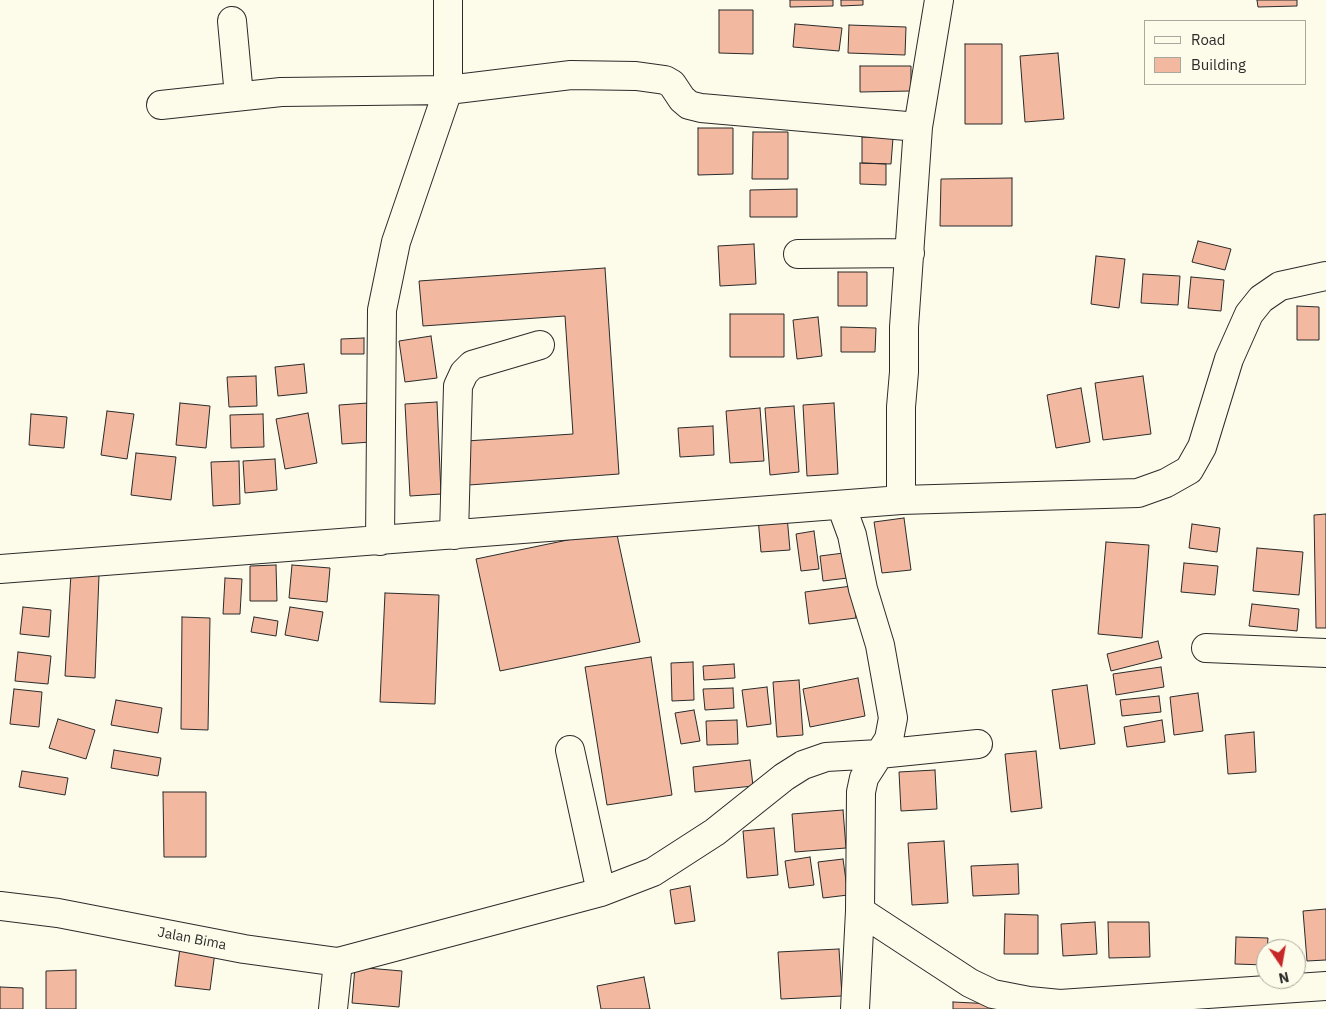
<!DOCTYPE html>
<html>
<head>
<meta charset="utf-8">
<style>
	body { margin:0 }
	#map { position:relative; width:1326px; height:1009px; overflow:hidden; background:#fdfbea; font-family:"IBM Plex Sans",sans-serif }
	canvas { display:block }
	.legend { position:absolute; left:1144px; top:20px; width:162px; height:65px; box-sizing:border-box; background:#fdfbea; border:1px solid #a9a89e; margin:0; padding:6px 9px; list-style:none; font-size:15px; color:#2b2b2b }
	.legend li { display:flex; align-items:center; gap:10px; height:25px }
	.legend b { width:25px; border:1px solid #a9a89e }
	.north { position:absolute; left:1256px; top:939px; width:50px; height:50px; box-sizing:border-box; background:#fdfbea; border:1px solid #a9a89e; border-radius:50%; rotate:168deg; font-size:14px; font-weight:700; line-height:20px; text-align:center; color:#2b2b2b }
	.north::after { content:''; display:block; margin:auto; width:18px; height:22px; background:#c62828; clip-path:polygon(50% 0,100% 100%,50% 72%,0 100%) }
</style>
</head>
<body>
<div id="map">
<canvas width="1326" height="1009"></canvas>
<ul class="legend">
<li><b style="height:6px;background:#fdfbea"></b>Road</li>
<li><b style="height:14px;background:#f2b8a0"></b>Building</li>
</ul>
<div class="north">N</div>
</div>
<script>
const c = document.querySelector('canvas').getContext('2d');
c.lineJoin = 'round';
function fill(path, color) { c.fillStyle = color; c.fill(path, 'evenodd'); }
const toPath = rows => new Path2D(rows.map(r => 'M' + r).join(''));
function trace(path, color, width, dash) { c.strokeStyle = color; c.lineWidth = width; c.lineCap = dash ? 'butt' : 'round'; c.setLineDash(dash || []); c.stroke(path); }
function write(font, color, halo, rows, align = 'center') {
  c.font = font + ' "IBM Plex Sans",sans-serif'; c.lineWidth = 4; c.setLineDash([]); c.textBaseline = 'middle'; c.strokeStyle = halo; c.fillStyle = color; for (const [text, x, y, turn = 0] of rows) {
    c.save(); c.translate(x, y); c.rotate((+turn || 0) * Math.PI / 180); c.textAlign = isNaN(turn) ? turn : align; if (halo) c.strokeText(text, 0, 0); c.fillText(text, 0, 0); c.restore();
  }
}
const building = toPath([
	[790,0,833,0,833,6,790,7,790,0],
	[841,0,863,0,863,5,841,6,841,0],
	[1257,0,1297,0,1297,6,1258,7,1257,0],
	[719,10,753,10,753,54,719,53,719,10],
	[795,24,842,28,839,51,793,47,795,24],
	[849,25,906,27,905,55,848,53,849,25],
	[965,44,1002,44,1002,124,965,124,965,44],
	[1058,53,1064,119,1025,122,1020,56,1058,53],
	[860,66,911,66,911,91,860,92,860,66],
	[698,128,733,128,733,174,698,175,698,128],
	[753,132,788,132,788,179,752,179,753,132],
	[862,137,893,138,891,164,862,163,862,137],
	[860,163,886,164,886,185,860,184,860,163],
	[1012,178,1012,226,940,226,941,179,1012,178],
	[797,189,797,217,750,217,750,190,797,189],
	[1198,241,1231,249,1225,270,1192,262,1198,241],
	[754,244,756,284,720,286,718,246,754,244],
	[1096,256,1125,259,1119,308,1091,304,1096,256],
	[605,268,619,474,469,485,466,441,573,434,565,316,423,326,419,281,605,268],
	[838,272,867,272,867,306,838,306,838,272],
	[1143,274,1180,276,1178,305,1141,303,1143,274],
	[1191,277,1224,280,1221,311,1188,308,1191,277],
	[1297,306,1319,307,1319,340,1297,340,1297,306],
	[730,314,784,314,784,357,730,357,730,314],
	[818,317,822,356,797,359,793,320,818,317],
	[841,327,876,328,875,352,841,352,841,327],
	[431,336,437,378,405,382,399,341,431,336],
	[364,338,364,354,341,354,341,339,364,338],
	[304,364,307,393,278,396,275,367,304,364],
	[256,376,257,406,229,407,227,377,256,376],
	[1143,376,1151,434,1103,440,1095,383,1143,376],
	[1081,388,1090,442,1056,448,1047,395,1081,388],
	[437,402,441,494,410,496,405,404,437,402],
	[180,403,210,406,206,448,176,445,180,403],
	[368,403,371,442,342,444,339,405,368,403],
	[834,403,838,474,807,476,803,405,834,403],
	[794,406,799,472,770,475,765,408,794,406],
	[760,408,764,461,730,463,726,411,760,408],
	[107,411,134,414,127,459,101,455,107,411],
	[308,413,317,463,285,469,276,419,308,413],
	[31,414,67,417,64,448,29,445,31,414],
	[263,414,264,447,231,448,230,415,263,414],
	[713,426,714,455,680,457,678,428,713,426],
	[136,453,176,457,171,500,131,495,136,453],
	[275,459,277,490,245,493,243,461,275,459],
	[239,461,240,504,213,506,211,462,239,461],
	[1326,514,1326,628,1316,628,1314,515,1326,514],
	[787,516,790,550,761,552,758,518,787,516],
	[904,518,911,570,882,573,874,522,904,518],
	[1192,524,1220,528,1217,552,1189,548,1192,524],
	[616,530,640,642,500,671,476,559,616,530],
	[814,531,819,569,801,571,796,534,814,531],
	[1106,542,1149,545,1142,638,1098,634,1106,542],
	[1257,548,1303,552,1299,595,1253,591,1257,548],
	[852,552,856,577,823,581,820,556,852,552],
	[1184,563,1218,566,1215,595,1181,592,1184,563],
	[276,565,277,601,250,601,250,566,276,565],
	[292,565,330,568,327,602,289,598,292,565],
	[71,573,99,575,95,678,65,676,71,573],
	[225,578,242,579,240,614,223,614,225,578],
	[852,586,856,618,809,624,805,592,852,586],
	[385,593,439,595,435,704,380,702,385,593],
	[1252,604,1299,609,1297,631,1249,626,1252,604],
	[23,607,51,610,49,637,20,634,23,607],
	[290,607,323,612,318,641,285,635,290,607],
	[182,617,210,618,208,730,181,729,182,617],
	[254,617,278,621,276,636,251,632,254,617],
	[1158,641,1162,658,1111,671,1107,654,1158,641],
	[18,652,51,656,48,684,15,681,18,652],
	[651,657,672,795,607,805,585,667,651,657],
	[693,662,694,700,672,701,671,663,693,662],
	[734,664,735,678,704,680,703,666,734,664],
	[1161,667,1164,687,1116,695,1113,674,1161,667],
	[858,678,865,716,810,727,803,689,858,678],
	[799,680,803,735,777,737,773,682,799,680],
	[1087,685,1095,744,1060,749,1052,690,1087,685],
	[767,687,771,724,747,727,742,690,767,687],
	[733,688,734,708,705,710,703,689,733,688],
	[14,689,42,692,39,727,10,724,14,689],
	[1198,693,1203,731,1174,735,1170,697,1198,693],
	[1159,696,1161,712,1122,716,1120,700,1159,696],
	[116,700,162,708,158,733,111,725,116,700],
	[694,710,700,741,681,744,675,713,694,710],
	[58,719,95,730,86,759,49,748,58,719],
	[737,720,738,744,707,745,706,721,737,720],
	[1162,720,1165,742,1127,747,1124,727,1162,720],
	[1254,732,1256,772,1228,774,1225,735,1254,732],
	[114,750,161,758,158,776,111,768,114,750],
	[1036,751,1042,808,1011,812,1005,754,1036,751],
	[750,760,753,786,695,792,693,767,750,760],
	[935,770,937,809,901,811,899,772,935,770],
	[22,771,68,778,65,795,19,787,22,771],
	[163,792,206,792,206,857,164,857,163,792],
	[843,810,846,848,795,852,792,814,843,810],
	[774,828,778,875,747,878,743,831,774,828],
	[944,841,948,903,912,905,908,843,944,841],
	[810,857,814,885,789,888,785,861,810,857],
	[843,859,848,895,823,898,818,862,843,859],
	[1018,864,1019,894,973,896,971,866,1018,864],
	[690,886,695,921,675,924,670,890,690,886],
	[1326,909,1326,960,1307,961,1303,911,1326,909],
	[1005,914,1038,915,1038,954,1004,954,1005,914],
	[1095,922,1097,954,1063,956,1061,924,1095,922],
	[1108,922,1149,922,1150,957,1109,958,1108,922],
	[1236,937,1268,938,1266,965,1235,964,1236,937],
	[180,948,215,952,210,990,175,986,180,948],
	[839,949,842,996,781,999,778,952,839,949],
	[355,967,402,971,399,1007,352,1003,355,967],
	[76,970,76,1009,46,1009,46,971,76,970],
	[644,977,650,1009,601,1009,597,986,644,977],
	[0,987,23,988,23,1009,0,1009,0,987],
	[953,1002,994,1004,994,1009,953,1009,953,1002]
]);
const minor = toPath([
	[232,21,239,96],
	[161,105,281,92,448,90,571,75,636,76,665,80,672,84,682,99,689,105,701,108,918,127],
	[798,254,910,253],
	[901,500,901,407,904,372,904,327,918,127,939,0],
	[841,505,852,535,863,589,880,645,893,718,889,739,864,778,861,792,860,911,855,1009],
	[454,535,458,386,464,373,472,365,540,345],
	[380,541,382,310,396,242,448,90,448,0],
	[0,569,901,500,1138,493,1166,483,1189,470,1202,447,1229,359,1249,314,1261,299,1280,286,1326,276],
	[1206,648,1326,653],
	[570,750,601,892],
	[0,906,58,913,244,949,338,962,333,1009],
	[860,911,970,983,993,994,1029,1001,1060,1004,1326,986],
	[338,962,601,892,653,872,715,832,784,777,803,765,826,757,879,754,978,744]
]);
const streetNames = [
	["Jalan Bima",192,939,11]
];
fill(building, '#f2b8a0');
trace(building, '#2b2b2b', 1);
trace(minor, '#2b2b2b', 30);
trace(minor, '#fdfbea', 28);
write('14px', '#2b2b2b', '#fdfbea', streetNames);
</script>
</body>
</html>
